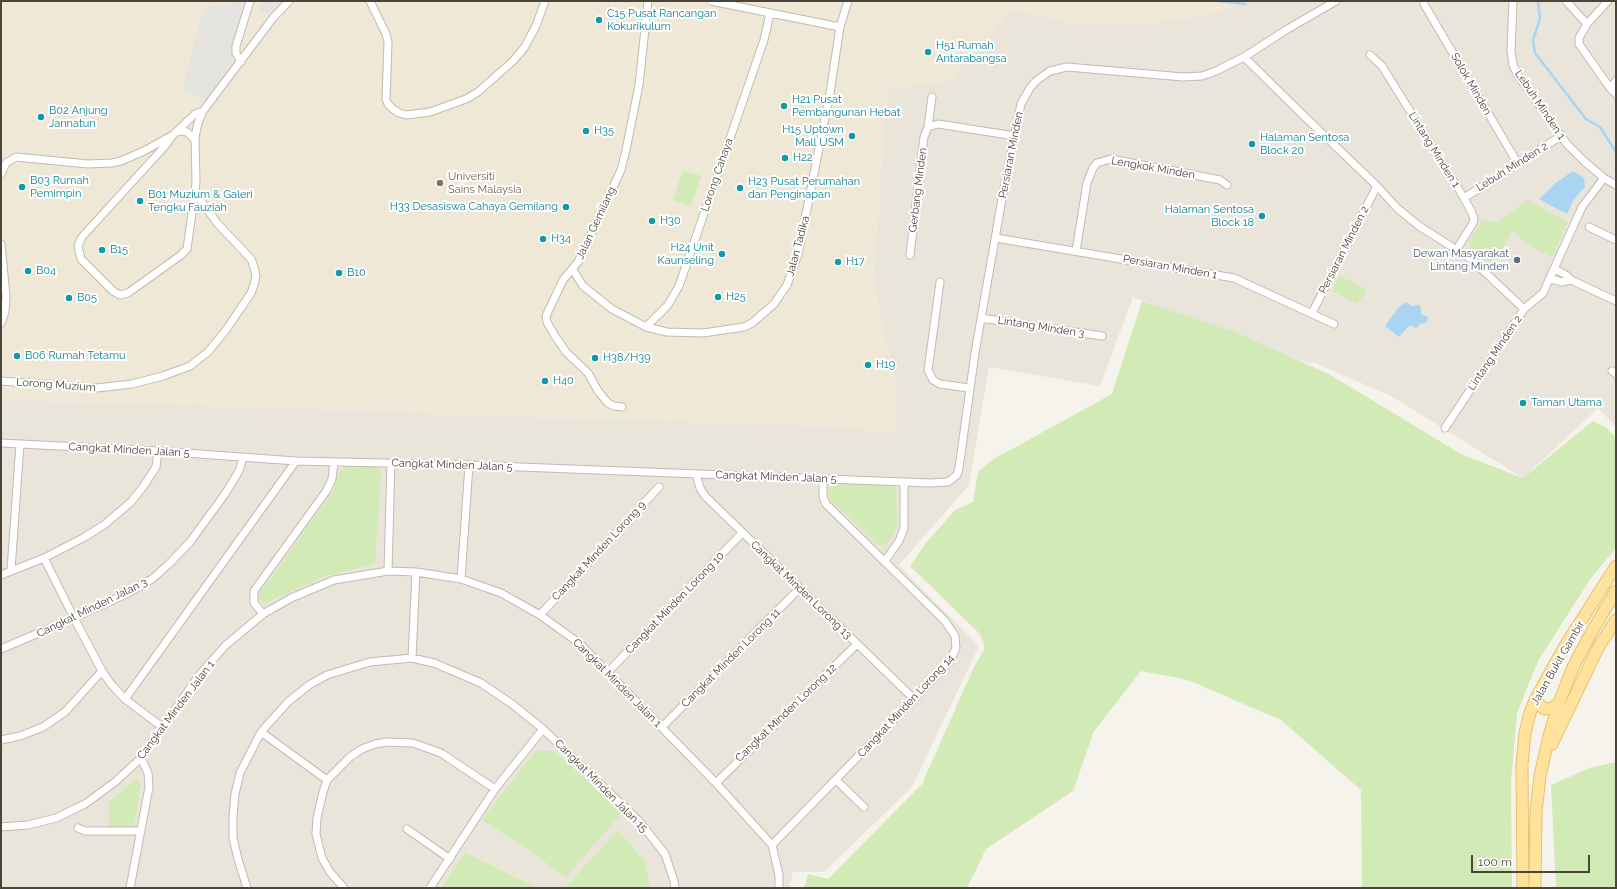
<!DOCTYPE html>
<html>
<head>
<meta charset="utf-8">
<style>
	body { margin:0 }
	#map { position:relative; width:1617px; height:889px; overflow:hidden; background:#f6f3ec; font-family:Raleway,sans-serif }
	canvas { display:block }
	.frame { position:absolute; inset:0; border:2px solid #4b4439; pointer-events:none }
	.scale { position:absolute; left:1471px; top:855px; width:119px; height:18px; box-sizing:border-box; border:2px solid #4b4439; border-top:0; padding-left:5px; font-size:12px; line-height:14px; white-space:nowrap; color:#4b4439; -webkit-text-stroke:3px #fff; paint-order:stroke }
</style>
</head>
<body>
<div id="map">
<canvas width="1617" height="889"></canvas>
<div class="frame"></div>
<div class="scale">100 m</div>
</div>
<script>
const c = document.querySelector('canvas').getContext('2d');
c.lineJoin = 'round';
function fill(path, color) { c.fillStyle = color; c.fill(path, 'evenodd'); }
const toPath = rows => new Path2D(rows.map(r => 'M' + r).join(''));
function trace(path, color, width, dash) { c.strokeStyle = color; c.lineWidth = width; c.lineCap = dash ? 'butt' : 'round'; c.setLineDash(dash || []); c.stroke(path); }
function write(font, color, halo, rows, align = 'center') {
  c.font = font + ' Raleway,sans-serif'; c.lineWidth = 4; c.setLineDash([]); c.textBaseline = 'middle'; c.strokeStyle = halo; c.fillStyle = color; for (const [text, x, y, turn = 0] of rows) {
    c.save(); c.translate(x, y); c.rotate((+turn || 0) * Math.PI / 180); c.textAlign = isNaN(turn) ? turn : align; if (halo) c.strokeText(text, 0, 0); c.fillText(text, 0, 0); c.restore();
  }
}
const residential = toPath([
	[1245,1,1616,1,1616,427,1598,408,1523,478,1391,396,1313,362,1311,364,1133,297,1100,386,989,367,969,485,899,565,979,646,912,787,824,872,793,872,789,888,651,888,644,860,618,830,564,888,538,888,465,852,441,888,1,888,1,400,237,406,530,417,759,423,897,431,894,381,873,279,887,88,949,81,1012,10,1081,24,1140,24,1205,15,1226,9]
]);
const education = toPath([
	[1,1,1245,1,1226,9,1205,15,1140,24,1081,24,1012,10,949,81,887,88,873,279,894,381,897,431,759,423,530,417,237,406,1,400]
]);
const green = toPath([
	[683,170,701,176,691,206,673,200],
	[1528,200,1568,222,1552,257,1535,249,1512,231,1492,269,1470,249,1469,242,1482,220,1496,222],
	[1339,275,1367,290,1357,304,1332,291],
	[1142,301,1237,333,1329,374,1461,454,1523,478,1593,421,1605,427,1616,437,1616,548,1591,578,1538,661,1517,713,1511,781,1512,888,1362,888,1361,790,1281,720,1188,680,1141,671,1094,731,1073,791,986,849,967,888,804,888,808,874,828,879,922,784,973,669,985,648,980,634,910,566,926,543,955,510,973,502,978,472,992,460,1112,394],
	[346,466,376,467,381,472,375,564,326,576,265,603,262,602,259,599,260,593,333,492,339,473],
	[837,484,893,486,896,488,897,525,894,534,886,545,878,545,830,499,828,491,833,485],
	[535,751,555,751,621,814,566,877,523,846,482,820],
	[1616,762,1616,888,1556,888,1551,785,1590,768],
	[136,779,141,784,134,826,109,826,109,802],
	[618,830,644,860,651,888,564,888],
	[465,852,538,888,539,888,441,888]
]);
const parking = toPath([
	[243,1,251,1,218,103,182,91,204,8],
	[263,1,284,1,273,16,259,10]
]);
const water = toPath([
	[1573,171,1584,178,1585,187,1574,199,1567,214,1539,199,1557,182],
	[1406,302,1412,306,1419,305,1421,308,1421,315,1426,316,1428,318,1427,321,1425,323,1420,324,1418,327,1415,328,1411,325,1408,327,1399,337,1385,326,1398,308]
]);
const stream = toPath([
	[1218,1,1246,4],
	[1538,1,1540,19,1533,40,1535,53,1586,119,1600,127,1616,152]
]);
const minor = toPath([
	[370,1,386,34,388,42,386,99,388,104,393,109,399,113,406,115,430,112,466,99,478,92,513,61,524,48,536,26,545,1],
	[711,1,840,27],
	[1513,1,1511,51,1513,65,1517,74,1566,143,1585,162,1604,178,1616,185],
	[1566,1,1587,24],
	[1608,1,1587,24,1579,38,1579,44,1610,88,1616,94],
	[1424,4,1518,164],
	[1370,55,1382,66,1464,198,1472,213,1474,219,1473,223,1457,249],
	[1244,57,1303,115,1377,186,1397,208,1419,226,1471,259,1524,309],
	[241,62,236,53,236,46,250,1],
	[1610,88,1616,81],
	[928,127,932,97],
	[176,132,182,131,187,132,195,140],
	[173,135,165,146,82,237,78,246,81,259,113,291,120,295,128,293,181,255,187,249,195,192],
	[1,174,6,163,16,157,88,164,112,163,121,161,144,151,173,135,195,114,203,111],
	[1464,198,1561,136],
	[1589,227,1616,240],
	[996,238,1234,278,1334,324],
	[1,244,6,296,5,312,1,323],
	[1076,251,1087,183,1093,168,1097,163,1111,159,1220,180,1227,185],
	[910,255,924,137,928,127,938,124,1015,136],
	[1555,269,1566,275,1571,280,1616,301],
	[573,270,583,286,612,309,646,327,667,332,703,333,744,327,752,323,774,304,787,285,798,254,830,93,840,27,848,1],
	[1551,279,1562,282,1571,280],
	[940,282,928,370,933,380,940,384,969,388],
	[1312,313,1377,186],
	[981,318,1102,336],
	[646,327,668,305,679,286,764,40,770,13],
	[1612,371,1616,374],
	[1,381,97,388,132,384,163,376,190,366,208,352,226,330,251,293,254,285,256,276,254,267,251,259,217,223,195,192,196,182,195,137,198,123,203,111,273,18,289,1],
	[622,407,614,406,608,403,598,391,588,373,566,352,555,336,547,322,546,316,563,280,578,262,621,170,626,150,639,85,648,1],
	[1445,428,1524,309,1543,293,1582,207,1604,178],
	[1,443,158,451,296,461,469,465,929,483,948,482,957,475,959,468,975,353,1002,199,1019,113,1021,104,1030,88,1036,81,1050,71,1067,67,1183,77,1202,76,1216,71,1244,57,1286,30,1336,1],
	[696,474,700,488,705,496,914,699],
	[44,558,74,618,102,671,111,684,125,699,162,727],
	[885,561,899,541,904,528,904,482],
	[11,570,20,444],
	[388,571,391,463],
	[1,575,44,558,83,538,104,525,131,502,143,487,156,467,158,451],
	[461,579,469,465],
	[263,614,254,603,254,591,327,490,332,479,334,462],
	[540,615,659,487],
	[1,649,74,618,128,593,152,579,170,563,190,542,225,494,239,471,243,458],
	[412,658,416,572],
	[608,672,742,533],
	[125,699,296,461],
	[662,727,799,589],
	[261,732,327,780],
	[1,740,20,736,43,727,65,712,102,671],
	[836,780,864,807],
	[716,783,857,644],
	[1,827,28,825,56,818,85,804,115,782,141,758,200,674,226,645,263,614,291,598,334,580,388,571,416,572,461,579,501,593,540,615,579,643,716,783,772,845,779,875,779,888],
	[78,828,85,831,141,831],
	[407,829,450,859],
	[772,845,914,699,950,661,956,648,955,636,945,621,826,504,823,497,823,479],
	[130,888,149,787,148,773,141,758],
	[247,888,238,859,233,838,233,816,235,794,240,773,261,732,288,702,309,685,327,675,370,662,412,658,434,663,481,683,512,704,543,729,639,821,665,854,674,881,675,888],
	[344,888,330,872,322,858,316,834,317,818,323,792,327,780,350,757,362,749,375,744,387,742,413,743,441,753,495,789],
	[430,888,495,789,543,729]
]);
const primary = toPath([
	[1536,698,1539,704,1544,709,1552,708,1559,703],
	[1552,744,1598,648,1616,620],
	[1523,888,1522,765,1525,733,1530,713,1536,698,1565,646,1616,566],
	[1535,888,1536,812,1540,776,1549,736,1559,703,1573,667,1591,633,1616,591]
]);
const markers = [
	[599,20,4,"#0f9aa8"],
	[928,52,4,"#0f9aa8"],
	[784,106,4,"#0f9aa8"],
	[41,117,4,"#0f9aa8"],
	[586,131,4,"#0f9aa8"],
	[852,136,4,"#0f9aa8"],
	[1252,144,4,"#0f9aa8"],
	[785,158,4,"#0f9aa8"],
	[440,183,4,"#8d6e63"],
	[22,187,4,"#0f9aa8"],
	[740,188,4,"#0f9aa8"],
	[140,201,4,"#0f9aa8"],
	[566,207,4,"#0f9aa8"],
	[1262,216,4,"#0f9aa8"],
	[652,221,4,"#0f9aa8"],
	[543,239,4,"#0f9aa8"],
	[102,250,4,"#0f9aa8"],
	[722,254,4,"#0f9aa8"],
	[1517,260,4,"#5c6f8a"],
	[838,262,4,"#0f9aa8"],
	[28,271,4,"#0f9aa8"],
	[339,273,4,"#0f9aa8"],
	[718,297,4,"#0f9aa8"],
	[69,298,4,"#0f9aa8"],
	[17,356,4,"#0f9aa8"],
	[595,358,4,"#0f9aa8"],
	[868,365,4,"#0f9aa8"],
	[545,381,4,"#0f9aa8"],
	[1523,403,4,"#0f9aa8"]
];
const cultureNames = [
	["C15 Pusat Rancangan",607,14],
	["Kokurikulum",607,27],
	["H51 Rumah",936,46],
	["Antarabangsa",936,59],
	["H21 Pusat",792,100],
	["Pembangunan Hebat",792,113],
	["B02 Anjung",49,111],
	["Jannatun",49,124],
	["H15 Uptown",844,130,"right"],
	["Mall USM",844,143,"right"],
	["H35",594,131],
	["Halaman Sentosa",1260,138],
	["Block 20",1260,151],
	["H22",793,158],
	["B03 Rumah",30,181],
	["Pemimpin",30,194],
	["H23 Pusat Perumahan",748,182],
	["dan Penginapan",748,195],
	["B01 Muzium & Galeri",148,195],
	["Tengku Fauziah",148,208],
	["H33 Desasiswa Cahaya Gemilang",558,207,"right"],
	["Halaman Sentosa",1254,210,"right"],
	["Block 18",1254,223,"right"],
	["H30",660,221],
	["H34",551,239],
	["H24 Unit",714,248,"right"],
	["Kaunseling",714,261,"right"],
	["B15",110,250],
	["H17",846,262],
	["B04",36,271],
	["B10",347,273],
	["H25",726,297],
	["B05",77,298],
	["B06 Rumah Tetamu",25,356],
	["H38/H39",603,358],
	["H19",876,365],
	["H40",553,381],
	["Taman Utama",1531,403]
];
const streetNames = [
	["Solok Minden",1471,84,60],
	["Lebuh Minden 1",1540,105,56],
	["Lintang Minden 1",1434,150,58],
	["Persiaran Minden",1011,155,-79],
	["Lebuh Minden 2",1512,167,-32],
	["Lengkok Minden",1153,168,10],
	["Lorong Cahaya",717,175,-71],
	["Gerbang Minden",918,190,-83],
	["Jalan Gemilang",596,223,-65],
	["Jalan Tadika",798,246,-75],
	["Persiaran Minden 2",1344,250,-63],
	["Persiaran Minden 1",1170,267,10],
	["Lintang Minden 3",1041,327,9],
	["Lintang Minden 2",1495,353,-56],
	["Lorong Muzium",56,385,4],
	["Cangkat Minden Jalan 5",129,450,3],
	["Cangkat Minden Jalan 5",452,465,2],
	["Cangkat Minden Jalan 5",776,477,2],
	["Cangkat Minden Lorong 9",599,551,-47],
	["Cangkat Minden Lorong 13",801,590,44],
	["Cangkat Minden Lorong 10",675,603,-46],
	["Cangkat Minden Jalan 3",92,608,-26],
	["Cangkat Minden Lorong 11",731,658,-45],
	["Jalan Bukit Gambir",1558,663,-60],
	["Cangkat Minden Jalan 1",617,683,45],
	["Cangkat Minden Lorong 14",906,706,-47],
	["Cangkat Minden Jalan 1",176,710,-53],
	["Cangkat Minden Lorong 12",786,713,-44],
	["Cangkat Minden Jalan 15",601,786,45]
];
const educationNames = [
	["Universiti",448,177],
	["Sains Malaysia",448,190]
];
const serviceNames = [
	["Dewan Masyarakat",1509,254],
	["Lintang Minden",1509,267]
];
fill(residential, '#eae5da');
fill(education, '#efe8d6');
fill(green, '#d2eab5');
fill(parking, '#e5e3e0');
fill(water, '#a9d4f2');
trace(stream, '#a9d4f2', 2.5);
trace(minor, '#c2bbae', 9);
trace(primary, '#e6c16a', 13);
trace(minor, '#fff', 7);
trace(primary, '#ffe39c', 11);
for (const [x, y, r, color] of markers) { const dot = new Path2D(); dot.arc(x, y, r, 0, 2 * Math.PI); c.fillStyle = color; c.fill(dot); trace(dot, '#fff', 1.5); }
write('11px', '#0d838f', '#fff', cultureNames, 'left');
write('11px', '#4b4439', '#fff', streetNames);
write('11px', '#785e54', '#fff', educationNames, 'left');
write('11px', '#4e5e75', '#fff', serviceNames, 'right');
</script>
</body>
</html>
